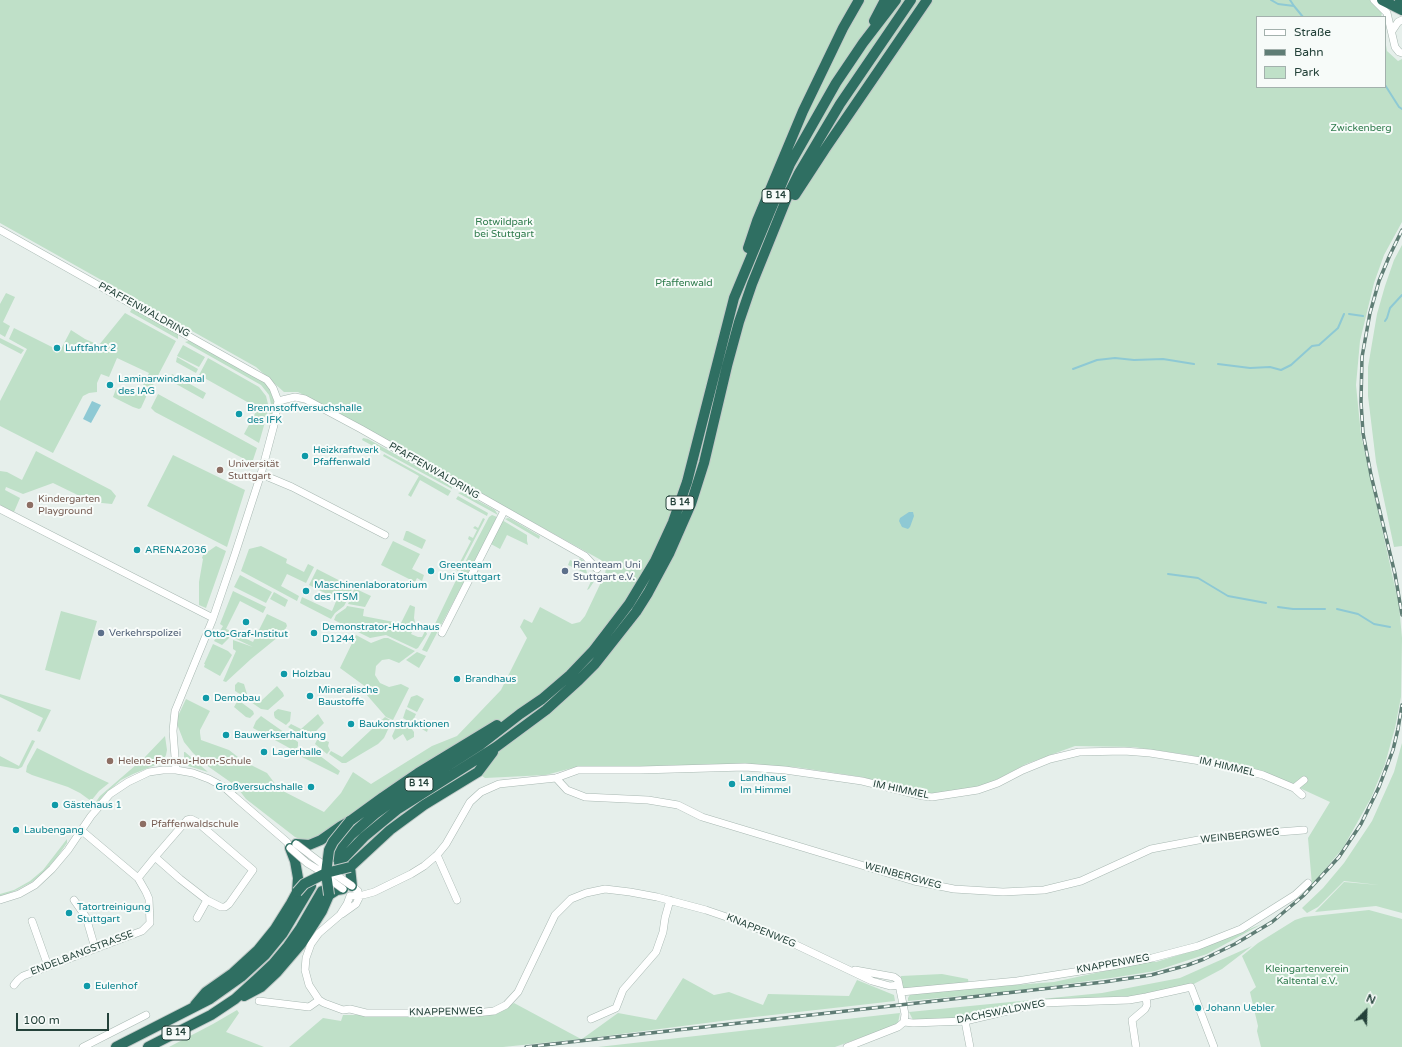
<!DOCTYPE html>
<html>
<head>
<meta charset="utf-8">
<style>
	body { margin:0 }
	#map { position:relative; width:1402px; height:1047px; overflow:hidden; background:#e6efeb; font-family:"Varela Round",sans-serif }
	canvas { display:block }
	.legend { position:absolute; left:1256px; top:16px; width:130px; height:72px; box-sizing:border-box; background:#f7fbf9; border:1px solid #a3b1ad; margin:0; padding:5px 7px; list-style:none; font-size:12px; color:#24423a }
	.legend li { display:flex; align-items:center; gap:8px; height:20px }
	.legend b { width:20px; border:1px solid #a3b1ad }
	.north { position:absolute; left:1346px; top:991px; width:40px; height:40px; -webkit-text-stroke:3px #f7fbf9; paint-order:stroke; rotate:23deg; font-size:11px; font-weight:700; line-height:16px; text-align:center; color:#24423a }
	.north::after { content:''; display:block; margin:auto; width:14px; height:18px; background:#24423a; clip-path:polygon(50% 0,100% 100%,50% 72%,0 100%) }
	.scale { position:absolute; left:16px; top:1013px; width:93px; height:18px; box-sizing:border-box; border:2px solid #24423a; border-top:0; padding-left:5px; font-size:12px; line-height:14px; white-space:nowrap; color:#24423a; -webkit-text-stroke:3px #f7fbf9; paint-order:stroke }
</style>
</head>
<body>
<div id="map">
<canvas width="1402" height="1047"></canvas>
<ul class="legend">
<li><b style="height:5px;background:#fff"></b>Straße</li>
<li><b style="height:5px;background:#5f7d75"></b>Bahn</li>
<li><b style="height:11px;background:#bfe0c8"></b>Park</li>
</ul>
<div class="north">N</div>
<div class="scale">100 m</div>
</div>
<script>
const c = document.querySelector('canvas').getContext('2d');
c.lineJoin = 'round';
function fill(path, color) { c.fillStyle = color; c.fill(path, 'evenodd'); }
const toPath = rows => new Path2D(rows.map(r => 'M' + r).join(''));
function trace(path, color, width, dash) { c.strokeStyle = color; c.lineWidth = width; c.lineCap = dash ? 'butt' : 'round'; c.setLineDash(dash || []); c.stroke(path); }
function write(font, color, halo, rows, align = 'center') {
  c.font = font + ' "Varela Round",sans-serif'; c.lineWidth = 4; c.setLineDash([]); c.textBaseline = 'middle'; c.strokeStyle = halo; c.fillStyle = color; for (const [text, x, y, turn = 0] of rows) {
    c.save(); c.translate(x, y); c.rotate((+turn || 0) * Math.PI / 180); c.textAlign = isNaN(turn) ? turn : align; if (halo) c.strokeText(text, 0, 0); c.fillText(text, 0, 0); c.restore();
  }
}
const green = toPath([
	[0,0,1370,0,1376,4,1382,13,1381,17,1257,17,1257,87,1385,87,1385,39,1387,51,1398,61,1402,59,1402,222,1384,255,1374,283,1360,341,1356,385,1361,435,1399,605,1402,638,1401,697,1395,728,1385,764,1371,798,1343,848,1312,885,1308,838,1330,802,1267,773,1189,755,1133,747,1075,746,1026,764,983,787,927,795,862,777,795,767,734,765,576,767,546,775,485,778,446,752,319,837,310,840,302,840,295,837,246,799,236,786,209,767,193,753,184,742,177,724,178,716,186,699,210,711,200,730,200,733,201,740,229,750,243,761,267,773,279,789,324,812,341,793,353,772,371,784,432,746,457,736,501,690,527,638,520,627,524,619,532,623,540,607,572,624,580,622,585,616,605,574,606,568,601,560,298,392,284,392,256,367,0,223],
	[1402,245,1402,546,1394,547,1376,462,1368,396,1368,367,1377,314,1385,286,1394,260],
	[6,293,15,297,3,322,10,326,5,337,0,334,0,304],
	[133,307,178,334,178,339,130,312],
	[125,313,176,341,151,389,143,385,149,373,117,358,109,377,101,374,97,383,97,392,89,393,83,396,53,453,0,426,0,401,27,349,9,339,14,328,60,351,71,330,85,339,99,345],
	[0,338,24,350,21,354,0,343],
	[192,340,264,382,270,390,274,401,273,417,269,416,271,404,269,395,261,385,185,342],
	[183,345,205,357,199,367,177,356],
	[177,357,198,369,196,373,176,362],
	[208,358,259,387,266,396,268,404,267,415,259,443,244,434,258,408,199,375],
	[172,374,206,393,203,399,169,380],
	[116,389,129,395,131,392,137,390,146,394,146,397,141,408,139,409,133,407,113,397],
	[158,394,257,448,252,463,155,412,151,408],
	[363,438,368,439,451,485,452,488,452,489,362,440],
	[36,451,111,490,116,496,112,504,92,502,53,483,23,494,6,487,5,490,20,498,14,512,0,505,0,471,7,472,22,480],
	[384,454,451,491,448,496,420,480,411,497,408,495,419,476,383,456],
	[173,455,245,490,227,547,147,506],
	[462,492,495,510,498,515,458,493],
	[458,496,488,513,487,516,456,499],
	[492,515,497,517,467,576,460,572,489,517],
	[483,518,485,519,458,571,453,568,456,563,459,564,471,541,468,539,469,536,473,538,477,530,473,528,475,526,478,528],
	[508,518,511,519,540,536,539,539,505,519],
	[502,520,527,535,527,541,528,545,507,535,500,549,491,544],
	[406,531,408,531,426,540,422,549,403,540],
	[393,541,420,554,412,569,424,575,422,581,417,578,415,582,381,565],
	[216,546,226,551,206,608,199,605,199,582,203,559,202,558,203,555],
	[261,546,287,559,286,563,304,572,308,564,314,567,306,583,287,574,281,586,299,596,297,601,241,571,249,549],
	[580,558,584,561,587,573,594,577,593,579,595,580,589,589,587,590,593,577,568,565,570,560,577,563],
	[317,569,352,587,351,593,344,606,335,613,331,619,300,603,302,597,332,611,337,599,309,585],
	[459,574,466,578,440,627,435,624],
	[240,575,272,592,266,603,234,587],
	[354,588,371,596,365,607,348,604,353,593],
	[233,591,266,607,263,613,240,601,226,629,231,631,229,638,222,645,214,641,223,626,220,624],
	[274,592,288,600,285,607,270,599],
	[410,605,415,607,414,618,415,622,412,629,413,630,411,634,418,637,422,637,425,631,426,632,427,634,418,648,416,649,386,635,370,638,334,620,336,615,346,608,347,606,364,609,363,616,394,622,400,625],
	[61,611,97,621,80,680,45,670],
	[267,614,286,623,287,626,283,633,251,659,226,682,223,681,236,651,233,649,233,640,253,647,234,638,236,634,253,642],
	[434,627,439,629,427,652,422,650],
	[356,635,371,643,384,638,388,638,415,651,399,663,389,659,382,660,376,666,375,675,380,683,389,687,401,684,409,688,393,720,386,717,366,694,367,691,366,687,340,668],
	[213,644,228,651,232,655,220,676,204,667,205,664,204,664],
	[417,652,426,656,419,668,406,660],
	[238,682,244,684,247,694,245,697,235,691,235,685],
	[277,686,283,693,284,696,268,710,261,709,248,700,250,697,260,702],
	[0,694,51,710,40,732,37,731,43,718,0,697],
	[417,695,424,699,417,712,407,707,411,697],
	[238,700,253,711,254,714,250,718,246,717,234,707],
	[278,709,291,712,290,721,286,725,275,718,274,715,274,712],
	[406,709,416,714,413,721,428,729,427,732,403,718],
	[318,714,324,723,310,737,304,737,288,727,291,724,301,729],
	[261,716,298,742,298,746,296,750,293,750,253,728,256,721],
	[385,717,392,721,384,738,378,744,346,763,342,763,329,754,331,751,342,757],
	[401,723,411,728,414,732,414,737,407,741,403,734,394,740,392,736,397,725],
	[165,736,167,750,166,755,163,761,158,764,133,774,121,780,103,796,96,805,95,803,100,796,144,758],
	[321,739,329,742,328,746,330,750,327,754,315,744,317,740],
	[32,740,35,741,22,767,18,769,0,766,0,756,19,766],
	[1402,743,1402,913,1376,906,1315,912,1344,882,1379,885,1344,881,1318,907,1307,913,1302,908,1323,888,1344,863,1372,821,1394,772],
	[37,748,81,770,109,783,99,791,91,801,80,793,68,787,32,775,26,772,27,766],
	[308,749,311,749,340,771,338,775,300,756],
	[184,752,185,752,208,772,188,766,184,760],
	[67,839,67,843,55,860,43,873,32,882,17,890,0,897,0,894,14,890,30,881,43,870],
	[1369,910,1402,919,1402,1047,1261,1047,1257,1031,1258,1026,1250,992,1256,987,1242,956,1258,943,1295,920,1304,917],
	[1262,924,1207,954,1155,971,1111,978,1014,991,908,1001,908,998,911,993,1054,982,1151,961,1156,962,1202,948],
	[1252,946,1222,969,1190,986,1133,998,1042,1002,966,1019,913,1020,909,1012,1102,993,1180,978],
	[942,974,968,979,969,985,903,989,901,976],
	[683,978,714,995,729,992,763,1005,768,994,849,996,857,980,894,995,895,1001,737,1019,582,1039,618,1013,656,1020],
	[514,1003,581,1039,503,1047,289,1047,323,1018,341,1021,343,1015,494,1015],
	[237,1010,239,1013,226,1032,264,1047,169,1047,188,1037,191,1037,190,1036,213,1024],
	[900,1013,898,1023,893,1026,835,1047,598,1047]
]);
const water = toPath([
	[92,401,101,405,91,423,83,419],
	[909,512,913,512,914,516,910,527,908,529,902,527,899,521,900,518]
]);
const stream = toPath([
	[1271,0,1278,4,1294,6,1303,17],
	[1290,0,1294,6],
	[1385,85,1399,107,1402,109],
	[1349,314,1363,316],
	[1385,321,1387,318,1390,308,1402,295],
	[1218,364,1250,368,1270,367,1281,370,1291,365,1312,346,1319,345,1338,328,1344,314],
	[1073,369,1097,360,1115,358,1134,360,1163,359,1194,364],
	[1168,574,1198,578,1228,596,1266,603],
	[1278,607,1293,609,1325,609],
	[1337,609,1358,614,1374,624,1390,627]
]);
const minor = toPath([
	[1374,0,1387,13,1395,47,1399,52,1402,53],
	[1392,31,1398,22,1402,20],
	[0,230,254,373,267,380,273,388,278,401,274,425,261,474,235,554,212,621,175,711,173,731,176,770],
	[278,401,295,397,305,399,361,429,585,556,597,569],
	[261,474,292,487,385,535],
	[0,509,213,618],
	[442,633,504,511],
	[556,778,567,790,585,797,648,800,678,805,702,817,914,881,954,889,1003,892,1044,890,1081,881,1151,849,1214,837,1304,830],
	[1294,788,1304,780],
	[437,855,457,900],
	[138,878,155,857,187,820,191,819,197,822,253,870,229,904,225,907,221,907,207,900,180,879,155,857],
	[350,896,363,895,374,892,411,874,424,866,437,855,446,844,470,802,481,792,499,784,556,778,578,770,640,770,745,767,785,770,862,781,923,796,932,797,978,790,998,783,1023,770,1050,759,1079,752,1124,751,1150,753,1226,765,1263,775,1294,788,1302,795],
	[350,896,347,904,340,915,319,933,311,944,306,958,305,970,309,985,319,1000,324,1003,343,1010,350,1009,366,1013,475,1013,494,1011,506,1005,518,992,555,915,571,899,586,893,605,889,630,892,657,897,706,910,744,923,790,942,872,981,890,986,899,985],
	[0,900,19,894,35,885,52,869,68,850,91,816,110,794,128,782,149,772,163,770,176,770,193,773,209,779,224,787,235,797,287,842,290,848],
	[74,900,86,917,95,948],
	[342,914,356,904,359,898,358,891,352,886],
	[197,918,207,900],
	[32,921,48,966],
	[14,985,18,980,23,976,142,931,150,923,149,899,146,892,138,878,81,830],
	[901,992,1017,981,1112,966,1152,958,1198,946,1241,929,1295,895,1308,883],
	[259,1001,309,1007,319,1000],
	[591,1019,616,1008,623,990,656,952,663,932,665,918,670,900],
	[965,1021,970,1047],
	[904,1022,913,1023,965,1021,1042,1003,1129,1000,1146,997,1191,987,1214,1047],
	[83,1047,146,1015],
	[847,1047,898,1027,904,1022,905,1014,898,980,894,977,855,970],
	[1136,1047,1132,1020,1145,1009,1147,1005,1146,997]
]);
const highway = toPath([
	[1382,0,1402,10],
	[1400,0,1402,1],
	[874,21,885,0],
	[795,195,825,149,927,0],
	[748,248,757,221,803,111,843,28,859,0],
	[296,844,309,845,321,840,341,826,350,821,383,797,418,773,497,725],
	[332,857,351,835,375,814,397,798,480,745,520,714,542,699,570,675,593,651,629,604,655,561,673,522,687,482,734,298,771,209,790,164,836,83,863,43,896,0],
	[339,863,364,837,398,809,496,747,546,710,579,680,595,664,636,612,648,593,669,554,691,504,704,463,727,366,739,322,752,284,788,195,799,173,840,104,911,0],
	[352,886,350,867,390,830,424,805,478,772,493,752],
	[244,996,261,987,277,972,301,944,322,911,329,895,337,890,343,889],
	[195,1005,206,992,233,973,258,950,275,929,290,905,297,892,298,878,295,861,290,848],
	[116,1047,210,999,241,977,265,955,283,933,311,886],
	[148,1047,211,1015,235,999,257,979,273,964,288,946,300,929,322,891]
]);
const rail = toPath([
	[1402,230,1389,257,1379,281,1370,313,1362,357,1361,402,1363,433,1371,475,1395,574,1402,615],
	[526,1047,1104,982,1151,975,1188,965,1204,959,1235,944,1272,922,1303,896,1339,857,1361,824,1379,787,1393,750,1398,729,1402,705]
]);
const minorBridge = toPath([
	[296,844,321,863,332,881,343,889],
	[290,848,307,863,317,869,336,875,352,886]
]);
const highwayBridge = toPath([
	[297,892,304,884,326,873,350,867],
	[329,895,326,873,329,850,333,842,350,821]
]);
const markers = [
	[57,348,4,"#0f9aa8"],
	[110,385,4,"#0f9aa8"],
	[239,414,4,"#0f9aa8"],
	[305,456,4,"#0f9aa8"],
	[220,470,4,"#8d6e63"],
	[30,505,4,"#8d6e63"],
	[137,550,4,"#0f9aa8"],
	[431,571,4,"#0f9aa8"],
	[565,571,4,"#5c6f8a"],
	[306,591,4,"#0f9aa8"],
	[246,622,4,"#0f9aa8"],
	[101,633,4,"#5c6f8a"],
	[314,633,4,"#0f9aa8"],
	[284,674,4,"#0f9aa8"],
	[457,679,4,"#0f9aa8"],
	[310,696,4,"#0f9aa8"],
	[206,698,4,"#0f9aa8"],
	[351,724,4,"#0f9aa8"],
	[226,735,4,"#0f9aa8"],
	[264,752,4,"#0f9aa8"],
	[110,761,4,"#8d6e63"],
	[732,784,4,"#0f9aa8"],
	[311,787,4,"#0f9aa8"],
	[55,805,4,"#0f9aa8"],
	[143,824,4,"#8d6e63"],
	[16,830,4,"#0f9aa8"],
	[69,913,4,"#0f9aa8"],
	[87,986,4,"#0f9aa8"],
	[1198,1008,4,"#0f9aa8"]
];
const shields = [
	[776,196,28],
	[680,503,28],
	[419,784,28],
	[176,1033,28]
];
const shieldNames = [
	["B 14",776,196],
	["B 14",680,503],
	["B 14",419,784],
	["B 14",176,1033]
];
const parkNames = [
	["Zwickenberg",1361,128],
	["Rotwildpark",504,222],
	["bei Stuttgart",504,234],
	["Pfaffenwald",684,283],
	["Kleingartenverein",1307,969],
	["Kaltental e.V.",1307,981]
];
const streetNames = [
	["PFAFFENWALDRING",144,310,29],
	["PFAFFENWALDRING",434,471,30],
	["IM HIMMEL",1227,767,13],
	["IM HIMMEL",901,790,12],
	["WEINBERGWEG",1240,836,-6],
	["WEINBERGWEG",903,876,15],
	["KNAPPENWEG",761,931,22],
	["ENDELBANGSTRASSE",82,953,-21],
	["KNAPPENWEG",1113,964,-10],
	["KNAPPENWEG",446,1012,-1],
	["DACHSWALDWEG",1001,1012,-11]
];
const cultureNames = [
	["Luftfahrt 2",65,348],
	["Laminarwindkanal",118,379],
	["des IAG",118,391],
	["Brennstoffversuchshalle",247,408],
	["des IFK",247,420],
	["Heizkraftwerk",313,450],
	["Pfaffenwald",313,462],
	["ARENA2036",145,550],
	["Greenteam",439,565],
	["Uni Stuttgart",439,577],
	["Maschinenlaboratorium",314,585],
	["des ITSM",314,597],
	["Demonstrator-Hochhaus",322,627],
	["D1244",322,639],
	["Otto-Graf-Institut",246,634,"center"],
	["Holzbau",292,674],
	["Brandhaus",465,679],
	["Mineralische",318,690],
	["Baustoffe",318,702],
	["Demobau",214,698],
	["Baukonstruktionen",359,724],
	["Bauwerkserhaltung",234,735],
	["Lagerhalle",272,752],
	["Landhaus",740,778],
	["Im Himmel",740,790],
	["Großversuchshalle",303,787,"right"],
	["Gästehaus 1",63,805],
	["Laubengang",24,830],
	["Tatortreinigung",77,907],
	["Stuttgart",77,919],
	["Eulenhof",95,986],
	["Johann Uebler",1206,1008]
];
const educationNames = [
	["Universität",228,464],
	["Stuttgart",228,476],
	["Kindergarten",38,499],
	["Playground",38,511],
	["Helene-Fernau-Horn-Schule",118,761],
	["Pfaffenwaldschule",151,824]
];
const serviceNames = [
	["Rennteam Uni",573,565],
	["Stuttgart e.V.",573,577],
	["Verkehrspolizei",109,633]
];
fill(green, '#bfe0c8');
fill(water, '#8ec9d4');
trace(stream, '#8ec9d4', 2);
trace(minor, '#a8b8b2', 8);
trace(highway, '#c2cac8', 12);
trace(minor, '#fff', 7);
trace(highway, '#2f6f62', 10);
trace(rail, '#5f7d75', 3.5);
trace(rail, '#f7fbf9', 2, [6]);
trace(minorBridge, '#a8b8b2', 8, []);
trace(highwayBridge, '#c2cac8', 12, []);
trace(minorBridge, '#fff', 7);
trace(highwayBridge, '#2f6f62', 10);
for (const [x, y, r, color] of markers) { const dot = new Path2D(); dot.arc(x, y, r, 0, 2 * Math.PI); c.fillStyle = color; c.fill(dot); trace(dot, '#f7fbf9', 1.5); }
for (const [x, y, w] of shields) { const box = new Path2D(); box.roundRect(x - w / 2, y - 7, w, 14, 3); c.fillStyle = '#f7fbf9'; c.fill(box); trace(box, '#24423a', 1); }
write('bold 9px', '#24423a', null, shieldNames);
write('10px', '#2d7a4b', '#f7fbf9', parkNames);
write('10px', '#24423a', '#f7fbf9', streetNames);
write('10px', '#0d838f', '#f7fbf9', cultureNames, 'left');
write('10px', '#785e54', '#f7fbf9', educationNames, 'left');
write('10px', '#4e5e75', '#f7fbf9', serviceNames, 'left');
</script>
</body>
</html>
